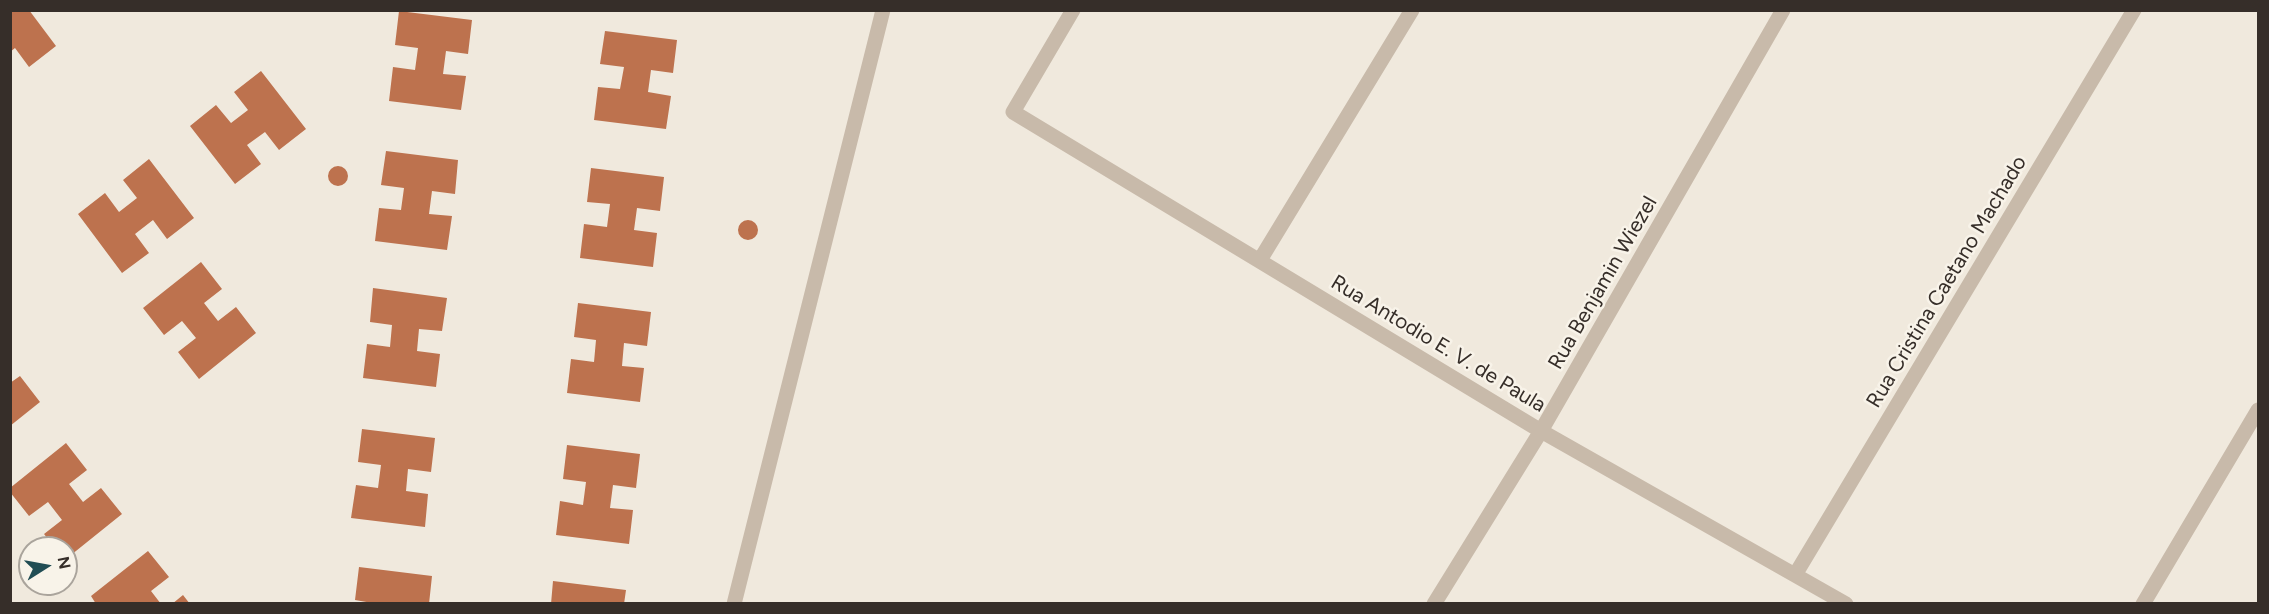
<!DOCTYPE html>
<html>
<head>
<meta charset="utf-8">
<style>
	body { margin:0 }
	#map { position:relative; width:2269px; height:614px; overflow:hidden; background:#f0e9dd; font-family:Figtree,sans-serif }
	canvas { display:block }
	.frame { position:absolute; inset:0; border:12px solid #362e29; pointer-events:none }
	.north { position:absolute; left:18px; top:536px; width:60px; height:60px; box-sizing:border-box; background:#f8f3e9; border:2px solid #aaa49c; border-radius:50%; rotate:79deg; font-size:16px; font-weight:700; line-height:24px; text-align:center; color:#362e29 }
	.north::after { content:''; display:block; margin:auto; width:21px; height:27px; background:#214d54; clip-path:polygon(50% 0,100% 100%,50% 72%,0 100%) }
</style>
</head>
<body>
<div id="map">
<canvas width="2269" height="614"></canvas>
<div class="frame"></div>
<div class="north">N</div>
</div>
<script>
const c = document.querySelector('canvas').getContext('2d');
c.lineJoin = 'round';
function fill(path, color) { c.fillStyle = color; c.fill(path, 'evenodd'); }
const toPath = rows => new Path2D(rows.map(r => 'M' + r).join(''));
function trace(path, color, width, dash) { c.strokeStyle = color; c.lineWidth = width; c.lineCap = dash ? 'butt' : 'round'; c.setLineDash(dash || []); c.stroke(path); }
function write(font, color, halo, rows, align = 'center') {
  c.font = font + ' Figtree,sans-serif'; c.lineWidth = 5; c.setLineDash([]); c.textBaseline = 'middle'; c.strokeStyle = halo; c.fillStyle = color; for (const [text, x, y, turn = 0] of rows) {
    c.save(); c.translate(x, y); c.rotate((+turn || 0) * Math.PI / 180); c.textAlign = isNaN(turn) ? turn : align; if (halo) c.strokeText(text, 0, 0); c.fillText(text, 0, 0); c.restore();
  }
}
const building = toPath([
	[10,10,29,10,56,46,29,67,15,48,10,52],
	[399,11,472,20,468,54,446,51,443,74,466,76,461,110,389,101,393,67,415,70,418,48,395,45],
	[605,31,677,40,673,73,651,70,648,92,671,96,666,129,594,120,598,87,620,89,624,67,600,64],
	[261,71,306,129,279,150,265,132,247,145,261,164,235,184,190,126,216,105,231,123,248,110,234,92],
	[386,151,458,160,455,194,432,191,429,214,452,216,447,250,375,241,379,208,401,210,404,188,381,185],
	[149,159,194,218,167,239,153,220,135,234,149,253,122,273,78,214,105,193,119,212,137,198,123,180],
	'328 176a10 10 0 1 1 20 0a10 10 0 1 1-20 0Z',
	[591,168,664,177,660,211,637,208,634,230,657,233,653,267,580,258,584,224,607,227,610,204,587,202],
	'738 230a10 10 0 1 1 20 0a10 10 0 1 1-20 0Z',
	[201,262,222,289,204,303,218,321,236,307,256,333,199,379,178,352,196,338,182,321,164,335,143,308],
	[373,288,447,298,442,331,419,329,417,351,440,354,436,387,363,378,367,344,390,347,392,325,370,322],
	[578,303,651,312,647,346,624,343,622,366,644,368,640,402,567,393,571,359,594,362,596,340,574,337],
	[20,376,40,402,10,426,10,383],
	[362,429,435,438,431,472,408,469,406,491,428,494,425,527,351,518,356,485,378,488,381,465,358,462],
	[66,443,87,470,69,484,83,502,101,488,122,514,66,559,66,548,55,548,44,534,62,520,48,502,29,516,10,492,10,488],
	[567,445,640,454,636,488,613,485,610,508,633,510,629,544,556,535,560,501,583,505,586,482,563,479],
	[148,551,169,577,151,591,161,604,96,604,91,596],
	[359,567,432,576,429,604,378,604,355,600],
	[553,581,626,590,624,604,551,604],
	[183,595,190,604,172,604]
]);
const street = toPath([
	[1073,10,1013,112,1541,431,1846,604],
	[1260,260,1412,10],
	[1795,575,2134,10],
	[734,604,883,10],
	[1434,604,1541,431,1783,10],
	[2143,604,2258,410]
]);
const streetNames = [
	["Rua Cristina Caetano Machado",1947,282,-59],
	["Rua Benjamin Wiezel",1603,283,-60],
	["Rua Antodio E. V. de Paula",1438,344,31]
];
fill(building, '#bd724e');
trace(street, '#c8baaa', 15);
write('21px', '#362e29', '#f8f3e9', streetNames);
</script>
</body>
</html>
